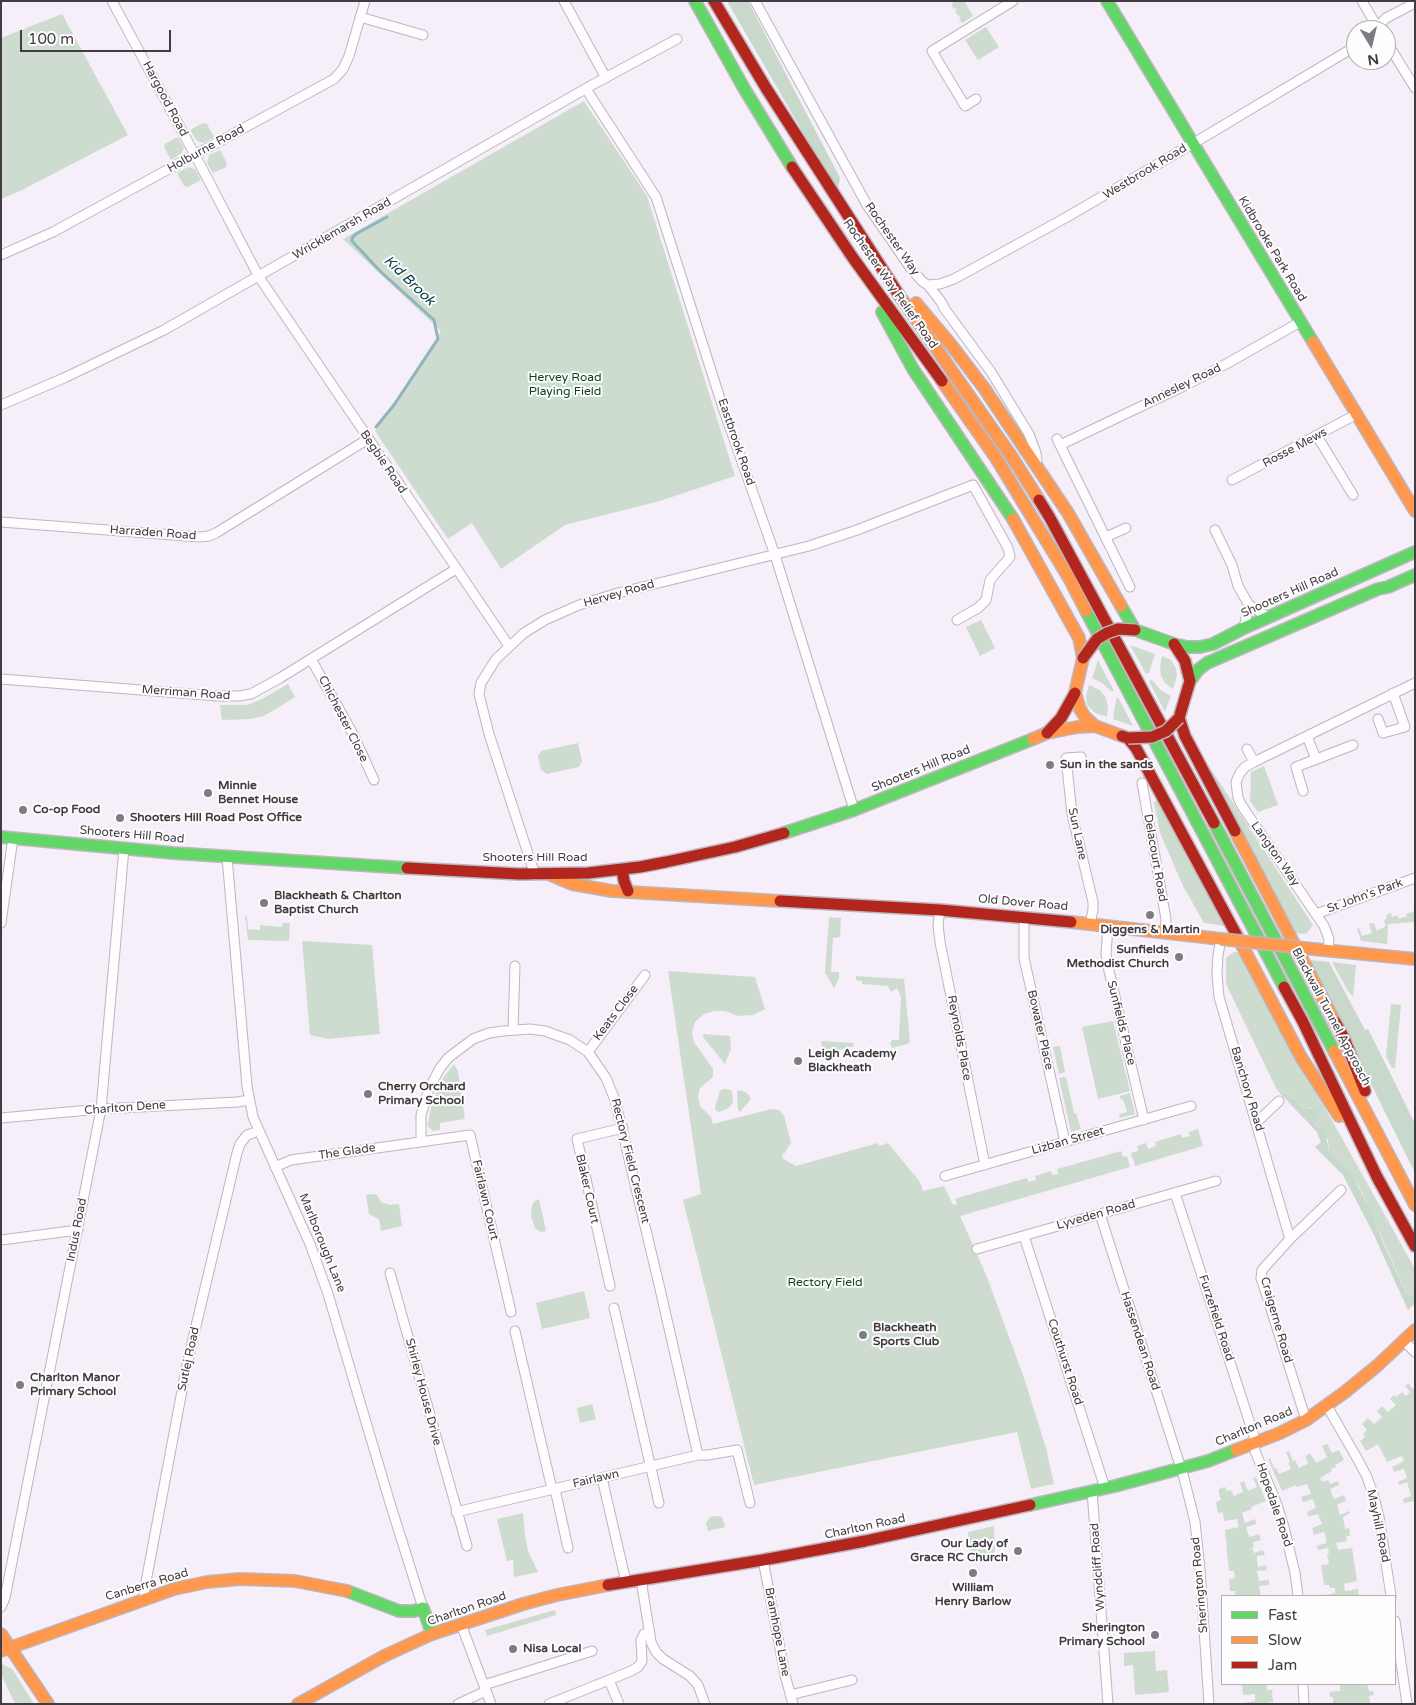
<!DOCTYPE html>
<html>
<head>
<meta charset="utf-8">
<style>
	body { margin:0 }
	#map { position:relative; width:1416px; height:1705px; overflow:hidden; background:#f6eef8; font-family:"Varela Round",sans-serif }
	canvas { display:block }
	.frame { position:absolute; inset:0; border:2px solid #413b42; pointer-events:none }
	.legend { position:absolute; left:1221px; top:1595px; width:175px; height:90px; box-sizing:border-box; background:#fdfdfd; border:1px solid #b2afb2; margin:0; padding:6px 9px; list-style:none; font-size:15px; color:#413b42 }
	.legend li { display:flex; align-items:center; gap:10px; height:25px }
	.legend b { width:25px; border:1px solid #b2afb2 }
	.north { position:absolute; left:1346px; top:20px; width:50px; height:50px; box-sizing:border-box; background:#fdfdfd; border:1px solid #b2afb2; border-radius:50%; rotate:171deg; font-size:14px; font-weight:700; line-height:20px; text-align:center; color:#413b42 }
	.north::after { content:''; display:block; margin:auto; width:18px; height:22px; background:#807a82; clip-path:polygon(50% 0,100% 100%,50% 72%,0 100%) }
	.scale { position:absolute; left:20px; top:30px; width:151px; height:22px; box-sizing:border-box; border:2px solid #413b42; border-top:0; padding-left:6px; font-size:15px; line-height:18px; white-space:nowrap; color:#413b42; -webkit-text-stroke:4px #fdfdfd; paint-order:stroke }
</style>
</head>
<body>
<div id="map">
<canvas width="1416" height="1705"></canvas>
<div class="frame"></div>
<ul class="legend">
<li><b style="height:6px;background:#63d668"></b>Fast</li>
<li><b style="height:6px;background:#ff974d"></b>Slow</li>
<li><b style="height:6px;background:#b3261e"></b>Jam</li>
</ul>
<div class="north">N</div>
<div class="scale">100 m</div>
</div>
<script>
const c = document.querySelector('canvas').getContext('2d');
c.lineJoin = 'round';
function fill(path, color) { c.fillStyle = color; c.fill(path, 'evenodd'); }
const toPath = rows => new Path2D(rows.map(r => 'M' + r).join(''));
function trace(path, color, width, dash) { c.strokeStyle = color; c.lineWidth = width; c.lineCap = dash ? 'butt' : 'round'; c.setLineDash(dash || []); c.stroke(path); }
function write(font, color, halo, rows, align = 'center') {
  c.font = font + ' "Varela Round",sans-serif'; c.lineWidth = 4; c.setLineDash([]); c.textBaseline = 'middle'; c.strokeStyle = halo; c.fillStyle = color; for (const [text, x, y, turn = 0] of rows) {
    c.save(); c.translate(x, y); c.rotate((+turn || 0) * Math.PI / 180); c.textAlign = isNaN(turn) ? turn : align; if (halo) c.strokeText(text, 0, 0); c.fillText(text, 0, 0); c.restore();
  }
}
const green = toPath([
	[952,1,964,1,973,16,962,23,959,18,961,16,960,15,958,16,955,11,957,10,956,8,954,9,951,4,953,3],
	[62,14,128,135,22,190,1,199,1,38],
	[986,27,999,47,978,60,965,40],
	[584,101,647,196,735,476,660,501,565,525,501,569,472,523,448,539,375,431,441,331,343,239],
	[203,123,207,124,214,137,203,143,197,141,190,130],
	[178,137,184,148,181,154,171,160,164,147,165,144],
	[220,150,227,163,226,167,213,173,207,163,209,155],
	[188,167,195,169,201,180,188,187,184,186,177,173],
	[981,620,995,648,980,656,966,627],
	[1130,645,1155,654,1149,673,1146,674],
	[1162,656,1171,660,1176,668,1177,676,1173,689,1165,683,1161,676,1160,666],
	[1098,660,1114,691,1111,691,1102,683,1092,678],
	[1152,680,1161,690,1171,696,1165,712,1149,681],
	[288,684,295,697,276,709,263,716,250,719,222,720,220,705,247,705,262,699],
	[1089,685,1100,690,1106,698,1108,707,1107,717,1095,713,1087,705,1086,696],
	[1118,697,1133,726,1113,719,1116,700],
	[578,743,582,761,579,767,547,774,541,770,538,756,541,751],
	[1197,748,1313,925,1306,934,1295,933],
	[1264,766,1278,805,1258,812,1250,801,1251,772],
	[1158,800,1225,926,1204,923,1183,886,1160,833,1154,802],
	[1415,911,1415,922,1388,924,1387,944,1361,941,1357,929,1359,928,1362,936,1372,933,1369,924,1374,923,1377,931,1386,926,1384,920,1387,918,1386,915,1391,913,1392,917,1397,915,1399,919,1407,916,1406,914],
	[245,915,247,917,248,929,260,930,260,925,282,927,283,923,290,923,289,941,248,940],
	[829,917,841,918,840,937,833,938,831,972,839,972,839,978,834,988,825,973],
	[302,941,372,945,380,1034,328,1039,310,1035],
	[1234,952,1238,952,1415,1269,1415,1296,1407,1295,1362,1193,1351,1173,1329,1151,1328,1140,1314,1123,1312,1108,1304,1108,1290,1095,1277,1090,1226,984,1226,958],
	[1332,962,1356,965,1353,997,1348,991],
	[668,971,755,977,765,1009,753,1015,738,1016,725,1011,714,1011,704,1014,695,1022,692,1032,694,1042,713,1069,713,1077,700,1088,698,1096,700,1106,711,1117,713,1124,771,1109,779,1110,784,1116,791,1142,785,1153,782,1154,783,1159,796,1166,878,1143,879,1146,888,1143,920,1182,923,1191,944,1186,953,1205,957,1204,955,1199,957,1198,1027,1178,1028,1182,1036,1180,1035,1176,1051,1171,1052,1175,1058,1174,1057,1169,1121,1151,1123,1157,1127,1156,1130,1167,960,1216,987,1277,1024,1378,1046,1448,1054,1484,1031,1489,1017,1432,754,1485,683,1200,701,1194],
	[856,976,904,979,910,1043,892,1048,890,1043,892,1040,899,1040,901,997,897,988,891,992,888,986,862,984,862,981,856,980],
	[1391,1004,1401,1005,1395,1068,1392,1068,1386,1056],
	[1113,1021,1130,1091,1098,1099,1082,1027],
	[704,1034,730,1036,731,1049,725,1064,703,1037],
	[822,1041,853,1043,854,1046,824,1054,821,1042],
	[1060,1046,1065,1072,1059,1074,1053,1047],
	[454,1064,458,1071,465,1119,440,1123,440,1130,433,1131,428,1126,428,1123,432,1102,443,1078],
	[1066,1077,1074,1113,1076,1113,1081,1129,1071,1132,1059,1078],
	[723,1089,730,1090,732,1091,733,1102,729,1108,719,1112,715,1110,715,1107,720,1091],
	[739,1090,747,1093,751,1099,740,1112,738,1110,737,1092],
	[1130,1093,1135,1114,1120,1118,1119,1114,1127,1112,1123,1099,1121,1100,1120,1096],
	[1198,1129,1203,1146,1135,1166,1131,1153,1138,1151,1137,1146,1146,1143,1148,1149,1156,1146,1155,1142,1181,1134,1182,1138,1190,1136,1189,1132],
	[376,1194,381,1202,390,1205,399,1204,402,1226,381,1231,379,1219,369,1214,366,1195],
	[539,1199,546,1231,541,1232,535,1228,531,1216,532,1205,535,1201],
	[584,1291,590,1318,542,1329,536,1303],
	[1408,1383,1413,1389,1415,1387,1415,1501,1404,1503,1403,1499,1411,1496,1407,1482,1399,1485,1398,1482,1407,1478,1404,1469,1394,1472,1392,1467,1404,1461,1402,1456,1387,1462,1378,1444,1366,1451,1360,1441,1365,1437,1363,1434,1367,1430,1362,1424,1368,1418,1374,1424,1378,1421,1382,1417,1377,1411,1382,1406,1388,1412,1396,1405,1390,1399,1394,1395,1396,1397,1402,1392,1406,1396,1410,1392,1405,1386],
	[592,1404,596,1419,580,1423,577,1408],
	[1327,1444,1332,1453,1339,1450,1344,1460,1335,1465,1336,1467,1331,1469,1332,1471,1320,1478,1322,1482,1328,1480,1330,1484,1338,1481,1339,1485,1330,1489,1334,1499,1344,1495,1346,1501,1337,1505,1340,1515,1349,1511,1350,1513,1343,1517,1345,1529,1349,1528,1350,1536,1346,1536,1347,1541,1336,1543,1338,1550,1352,1548,1357,1581,1344,1584,1345,1591,1358,1589,1359,1596,1326,1596,1326,1595,1335,1593,1335,1588,1330,1588,1329,1585,1324,1585,1321,1565,1329,1564,1327,1554,1329,1553,1328,1548,1318,1550,1317,1546,1326,1543,1326,1537,1324,1532,1314,1535,1312,1528,1322,1524,1318,1514,1308,1517,1307,1512,1316,1508,1313,1499,1303,1502,1301,1497,1311,1494,1307,1484,1297,1487,1296,1485,1282,1491,1268,1459,1270,1458,1274,1468,1276,1468,1279,1474,1291,1469,1288,1463,1290,1462,1286,1452,1289,1451,1293,1461,1295,1460,1299,1468,1308,1464,1305,1456,1310,1453,1316,1463,1327,1457,1322,1446],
	[1256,1477,1266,1501,1251,1507,1252,1509,1242,1513,1245,1523,1255,1519,1256,1524,1246,1527,1249,1537,1259,1534,1261,1540,1253,1542,1254,1547,1252,1548,1254,1553,1263,1550,1265,1555,1257,1556,1257,1562,1258,1567,1266,1565,1267,1570,1257,1571,1259,1581,1269,1580,1269,1585,1259,1586,1261,1596,1235,1596,1235,1591,1230,1591,1229,1579,1235,1578,1234,1571,1229,1571,1225,1530,1239,1527,1237,1519,1224,1521,1223,1512,1218,1513,1216,1502,1221,1500,1218,1490,1221,1488,1225,1487,1227,1491,1231,1490,1234,1496,1243,1492,1240,1483,1244,1481,1248,1491,1257,1487,1253,1478],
	[523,1513,525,1535,528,1551,538,1572,514,1577,513,1560,507,1561,497,1519],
	[715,1516,722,1517,725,1527,708,1531,706,1523,710,1517],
	[994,1526,995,1551,989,1562,971,1563,968,1532],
	[555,1610,556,1615,487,1636,485,1630],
	[1155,1651,1156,1671,1167,1670,1169,1692,1135,1695,1133,1665,1124,1666,1124,1653],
	[1,1663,13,1670,34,1704,15,1704,1,1674],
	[1242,1684,1267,1684,1267,1690,1272,1690,1273,1702,1269,1702,1269,1704,1238,1704,1255,1701,1255,1694,1243,1695],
	[1340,1684,1367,1684,1369,1691,1373,1691,1374,1695,1369,1696,1370,1703,1375,1704,1333,1704,1333,1697,1330,1697,1330,1692,1340,1691]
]);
const forest = toPath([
	[727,1,748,1,840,178,838,189,808,141],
	[1310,960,1329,962,1365,1030,1368,1029,1396,1085,1415,1124,1415,1173],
	[1277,1090,1290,1095,1304,1108,1316,1109,1317,1116,1314,1123,1319,1129,1322,1128,1325,1132,1329,1151,1351,1173,1371,1212,1384,1245,1407,1295,1415,1296,1415,1303,1408,1310,1373,1233,1343,1175,1315,1147,1321,1142,1317,1132]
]);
const stream = toPath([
	[376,427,394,405,438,339,434,320,380,271,352,241,352,238,356,234,387,217]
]);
const street = toPath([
	[112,1,195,155,259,277,509,646],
	[564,1,606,78],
	[755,1,867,205,912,270,923,282,928,285,942,303,944,308,991,372,1029,434,1036,453,1037,460],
	[1362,1,1379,30],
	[360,17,423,35],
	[1375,30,1386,18,1415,3],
	[1386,41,1415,88],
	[586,89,656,197,723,408,775,555,854,810],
	[976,99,965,106,932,51,1013,1],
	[1,255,53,232,334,79,343,69,349,56,365,1],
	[928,285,940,284,954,279,1067,217,1199,140,1356,46],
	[1,405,64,378,164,330,592,85,677,39],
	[1317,436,1353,495],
	[1057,439,1130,587],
	[1060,445,1186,385,1228,363,1300,322],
	[1232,480,1357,414],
	[1,522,200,537,209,536,216,533,368,439],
	[1215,530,1232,565,1238,586,1249,605,1268,617],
	[1106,537,1126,528],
	[1244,628,1249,605],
	[311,659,353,734,374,780],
	[1,679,218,696,239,696,251,694,280,678,456,569],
	[1378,719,1383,733,1405,727,1393,693],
	[1307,736,1316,759],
	[1247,749,1254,762],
	[1081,757,1066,758,1072,814,1093,902,1093,910,1090,924],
	[1142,783,1166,919,1165,932],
	[1303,791,1296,767,1353,745],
	[227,857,247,1086,253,1117,310,1244,328,1294,390,1503,423,1608],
	[535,875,489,734,479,694,481,683,496,659,524,633,545,620,579,605,618,593,809,546,857,530,973,485,1008,548,1010,557,990,580,986,600,978,608,957,620],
	[940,910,938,925,940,942,985,1165],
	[1316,914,1415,878],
	[1024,917,1024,958,1065,1142],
	[1,923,13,838],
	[1108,926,1106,954,1109,971,1144,1120],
	[1221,939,1218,955,1217,974,1219,997,1290,1239],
	[1328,950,1329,939,1324,926,1242,806,1238,798,1236,782,1240,773,1245,767,1254,762,1415,683],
	[513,1029,515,966],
	[588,1052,645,975],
	[1,1118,101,1109,237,1102,249,1100],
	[1257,1122,1279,1101],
	[421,1142,421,1115,429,1089,440,1068,448,1058,473,1039,489,1033,503,1031,530,1029,545,1031,570,1040,588,1052,606,1078,615,1100,660,1289,698,1455],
	[275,1167,291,1160,470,1135,511,1312],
	[945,1176,1191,1106],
	[1175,1193,1254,1436,1255,1451,1276,1502,1284,1527,1295,1573,1298,1596],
	[1100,1214,1184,1478,1195,1522,1200,1569,1209,1704],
	[1024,1236,1105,1488],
	[1,1240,78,1230],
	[977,1249,1216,1181],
	[390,1273,467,1546],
	[610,1286,577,1139,623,1128],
	[614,1308,659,1503],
	[515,1331,552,1489],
	[1404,1341,1415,1352],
	[1327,1406,1357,1458,1367,1477,1374,1497,1379,1517,1391,1596],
	[1306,1420,1265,1290,1261,1278,1262,1270,1290,1239,1341,1190],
	[602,1478,626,1582],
	[555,1489,568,1548],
	[1092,1491,1108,1704],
	[456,1512,698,1455,708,1455,737,1450,750,1503],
	[763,1560,785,1675,793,1704],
	[641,1580,651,1642,656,1652,663,1659,690,1676,698,1685,705,1704],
	[144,1598,145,1587,187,1364,237,1153,240,1144,247,1135,259,1131],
	[1,1607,5,1598,101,1109,124,848],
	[1395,1621,1407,1704],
	[461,1624,491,1704],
	[1303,1684,1304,1704],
	[484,1685,592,1651],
	[790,1695,852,1680],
	[458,1704,486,1691],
	[549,1704,609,1680],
	[619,1704,609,1680,631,1671,638,1667,642,1661,641,1640,644,1634,650,1633]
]);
const fast = toPath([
	[695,1,745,90,792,167],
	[1107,1,1313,342],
	[882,312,913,369,1013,519],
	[1121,606,1135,630,1174,644,1187,647,1200,647,1213,644,1244,628,1415,552],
	[1086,611,1284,987],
	[1190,681,1198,670,1207,663,1378,589,1388,587,1415,575],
	[1214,823,1334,1051],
	[784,833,854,810,1033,739],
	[1,837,173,853,407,868],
	[1030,1505,1115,1486,1208,1461,1236,1450],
	[347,1591,399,1611,414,1611,423,1608,432,1634]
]);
const slow = toPath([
	[899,295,1012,457,1039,500],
	[916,303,952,346,984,388,1068,513,1121,606],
	[1313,342,1415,511],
	[942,381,996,458,1069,578,1086,611],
	[1013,519,1079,638,1083,658,1075,693,1080,709,1085,717,1095,726,1122,736],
	[1033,739,1047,733,1077,727,1095,726],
	[1235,831,1335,1022],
	[551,875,572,884,612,891,780,901],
	[1071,922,1221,939],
	[1236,934,1301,1057,1339,1116],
	[1323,950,1415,959],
	[1334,1051,1415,1205],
	[1236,1450,1280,1433,1306,1420,1345,1392,1378,1365,1415,1330],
	[1,1634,48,1704],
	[1,1651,174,1589,207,1582,240,1579,295,1581,347,1591],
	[298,1704,384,1656,432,1634,523,1604,557,1595,608,1585]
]);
const jam = toPath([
	[714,1,766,88,899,295],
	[792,167,853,258,942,381],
	[1039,500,1050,518,1214,823],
	[1174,644,1185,661,1190,681,1179,718,1185,736,1235,831],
	[1047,733,1061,718,1075,693],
	[1122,736,1128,738,1136,748,1236,934],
	[407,868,519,874,588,873,640,867,666,862,735,847,784,833],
	[622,869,624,881,628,891],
	[780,901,940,910,1071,922],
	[1284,987,1303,1022,1377,1177,1415,1246],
	[1335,1022,1344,1038,1365,1091],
	[608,1585,763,1560,865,1541,1030,1505]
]);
const slowBridge = toPath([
	[1221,939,1323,950]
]);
const jamBridge = toPath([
	[1083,658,1097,639,1107,633,1118,629,1135,630],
	[1128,738,1152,737,1166,731,1179,718]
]);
const markers = [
	[1050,765,5,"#807a82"],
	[208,793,5,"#807a82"],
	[23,810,5,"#807a82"],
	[120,818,5,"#807a82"],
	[264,903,5,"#807a82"],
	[1150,915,5,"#807a82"],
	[1179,957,5,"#807a82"],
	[798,1061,5,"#807a82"],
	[368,1094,5,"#807a82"],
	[863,1335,5,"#807a82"],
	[20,1385,5,"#807a82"],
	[1018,1551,5,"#807a82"],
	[973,1573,5,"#807a82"],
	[1155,1635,5,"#807a82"],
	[513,1649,5,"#807a82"]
];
const streetNames = [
	["Hargood Road",165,99,62],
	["Holburne Road",206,149,-29],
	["Westbrook Road",1145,172,-31],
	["Wricklemarsh Road",342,229,-30],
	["Rochester Way",892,239,55],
	["Kidbrooke Park Road",1272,249,59],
	["Rochester Way Relief Road",890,284,55],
	["Annesley Road",1182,386,-26],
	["Eastbrook Road",736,442,71],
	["Rosse Mews",1295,448,-28],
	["Begbie Road",383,462,56],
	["Harraden Road",153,533,4],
	["Shooters Hill Road",1290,593,-24],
	["Hervey Road",619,594,-16],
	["Merriman Road",186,693,4],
	["Chichester Close",343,719,63],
	["Shooters Hill Road",921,769,-22],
	["Sun Lane",1077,834,78],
	["Shooters Hill Road",132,835,5],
	["Langton Way",1275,854,55],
	["Shooters Hill Road",535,858],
	["Delacourt Road",1155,858,80],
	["St John's Park",1365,896,-20],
	["Old Dover Road",1023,903,5],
	["Keats Close",616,1013,-53],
	["Blackwall Tunnel Approach",1331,1017,62],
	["Sunfields Place",1121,1023,76],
	["Bowater Place",1040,1030,77],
	["Reynolds Place",959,1038,79],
	["Banchory Road",1247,1089,73],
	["Charlton Dene",125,1108,-4],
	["Lizban Street",1068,1141,-16],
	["The Glade",347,1152,-8],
	["Rectory Field Crescent",630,1161,76],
	["Blaker Court",587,1189,77],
	["Fairlawn Court",485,1200,77],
	["Lyveden Road",1096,1215,-16],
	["Indus Road",77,1230,-79],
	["Marlborough Lane",322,1243,68],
	["Furzefield Road",1216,1318,72],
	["Craigerne Road",1276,1320,74],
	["Hassendean Road",1140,1341,72],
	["Sutlej Road",189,1359,-78],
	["Couthurst Road",1065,1362,72],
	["Shirley House Drive",423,1392,75],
	["Charlton Road",1254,1427,-23],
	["Fairlawn",596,1479,-13],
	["Hopedale Road",1274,1505,71],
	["Mayhill Road",1378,1526,78],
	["Charlton Road",865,1527,-12],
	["Wyndcliff Road",1098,1567,-94],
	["Canberra Road",147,1585,-17],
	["Sherington Road",1200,1585,-95],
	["Charlton Road",467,1609,-19],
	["Bramhope Lane",777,1632,79]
];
const parkNames = [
	["Hervey Road",565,378],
	["Playing Field",565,392],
	["Rectory Field",825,1283]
];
const poiNames = [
	["Sun in the sands",1060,765],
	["Minnie",218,786],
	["Bennet House",218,800],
	["Co-op Food",33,810],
	["Shooters Hill Road Post Office",130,818],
	["Blackheath & Charlton",274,896],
	["Baptist Church",274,910],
	["Diggens & Martin",1150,930,"center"],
	["Sunfields",1169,950,"right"],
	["Methodist Church",1169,964,"right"],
	["Leigh Academy",808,1054],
	["Blackheath",808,1068],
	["Cherry Orchard",378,1087],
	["Primary School",378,1101],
	["Blackheath",873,1328],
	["Sports Club",873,1342],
	["Charlton Manor",30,1378],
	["Primary School",30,1392],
	["Our Lady of",1008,1544,"right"],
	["Grace RC Church",1008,1558,"right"],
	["William",973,1588,"center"],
	["Henry Barlow",973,1602,"center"],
	["Sherington",1145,1628,"right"],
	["Primary School",1145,1642,"right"],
	["Nisa Local",523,1649]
];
const waterNames = [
	["Kid Brook",409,281,44]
];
fill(green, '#cedcd0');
fill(forest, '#c8d9cb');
trace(stream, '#8eb6bc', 3);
trace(street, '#bcb6be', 11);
trace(fast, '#bcb6be', 14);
trace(slow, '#bcb6be', 14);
trace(jam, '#bcb6be', 14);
trace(street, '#fefcfe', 9);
trace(fast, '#63d668', 11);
trace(slow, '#ff974d', 11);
trace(jam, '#b3261e', 11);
trace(slowBridge, '#bcb6be', 14, []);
trace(jamBridge, '#bcb6be', 14, []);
trace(slowBridge, '#ff974d', 11);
trace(jamBridge, '#b3261e', 11);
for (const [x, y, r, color] of markers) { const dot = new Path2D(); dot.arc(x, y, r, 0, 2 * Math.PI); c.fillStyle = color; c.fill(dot); trace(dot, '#fdfdfd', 2); }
write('12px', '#413b42', '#fdfdfd', streetNames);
write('12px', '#0d4519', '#fdfdfd', parkNames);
write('bold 12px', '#413b42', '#fdfdfd', poiNames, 'left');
write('italic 14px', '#003c40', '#fdfdfd', waterNames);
</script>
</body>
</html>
